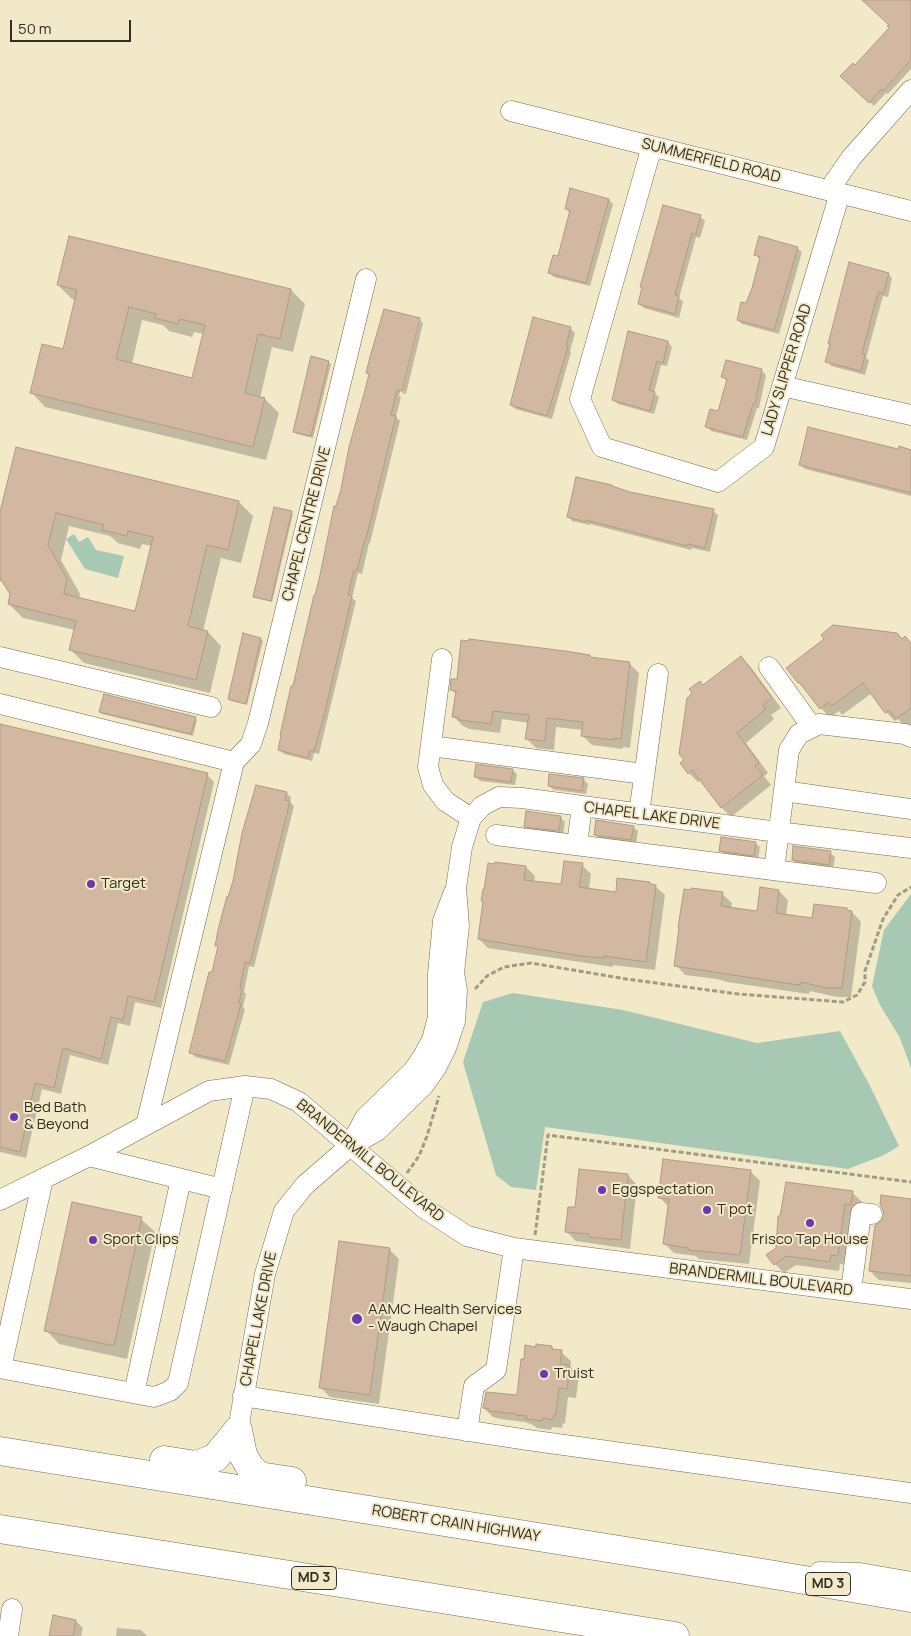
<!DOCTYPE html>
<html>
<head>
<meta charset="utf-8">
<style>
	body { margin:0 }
	#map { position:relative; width:911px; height:1636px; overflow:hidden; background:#f2e9c9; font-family:Manrope,sans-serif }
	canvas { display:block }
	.scale { position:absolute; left:10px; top:20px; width:121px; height:22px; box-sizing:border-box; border:2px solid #322e22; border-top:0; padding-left:6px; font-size:15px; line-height:18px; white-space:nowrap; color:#322e22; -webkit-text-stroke:4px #f2e9c9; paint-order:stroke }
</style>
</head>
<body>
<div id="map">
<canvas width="911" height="1636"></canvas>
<div class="scale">50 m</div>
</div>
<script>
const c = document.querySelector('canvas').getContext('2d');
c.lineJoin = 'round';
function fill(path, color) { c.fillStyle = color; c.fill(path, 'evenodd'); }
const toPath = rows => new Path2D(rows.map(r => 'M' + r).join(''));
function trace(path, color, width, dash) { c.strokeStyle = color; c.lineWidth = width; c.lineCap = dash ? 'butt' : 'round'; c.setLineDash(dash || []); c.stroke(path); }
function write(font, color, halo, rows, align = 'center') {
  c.font = font + ' Manrope,sans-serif'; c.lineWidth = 4; c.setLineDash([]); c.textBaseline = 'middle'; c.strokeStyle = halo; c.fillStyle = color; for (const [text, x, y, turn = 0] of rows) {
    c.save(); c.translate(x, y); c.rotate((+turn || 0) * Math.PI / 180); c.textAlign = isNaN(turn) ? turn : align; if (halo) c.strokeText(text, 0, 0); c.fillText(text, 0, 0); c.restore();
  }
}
const water = toPath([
	[74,534,79,542,88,537,96,550,124,556,118,578,85,569,66,539],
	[911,894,911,1068,900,1038,880,1005,872,986,884,930],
	[513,993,623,1010,757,1043,840,1031,869,1084,899,1146,884,1155,848,1169,545,1127,536,1190,511,1187,496,1175,463,1062,483,1002]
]);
const shadow = toPath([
	[864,0,911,0,911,69,888,94,886,93,874,106,846,81,855,66,891,28,890,25],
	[571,190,609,200,613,204,590,286,554,277,549,273,558,257,570,213,566,208],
	[700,216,705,221,700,238,696,237,679,298,683,302,679,318,644,308,639,304],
	[70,237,291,290,305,304,293,352,272,347,260,398,265,399,279,413,266,460,45,407,32,393,64,351,76,300,72,299,58,285],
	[142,320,163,325,169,331,192,337,194,332,204,334,193,379,132,364],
	[797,248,802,252,779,334,742,324,738,320,747,305,760,260,756,255],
	[888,274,892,278,888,297,883,296,866,358,869,360,865,375,831,366,827,361,831,345,830,344],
	[385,311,420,320,418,320,399,396,401,397,396,417,400,421,370,543,369,543,362,574,358,573,352,598,356,601,319,754,314,753,312,761,284,754,279,750,292,687,294,688,307,628,326,555,325,554,335,507,337,507,342,489,350,448,366,391,370,375,367,373,371,357],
	[420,320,423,323,406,394,402,393],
	[570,328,575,333,570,351,571,352,552,419,515,409,511,405],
	[668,342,672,347,667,366,661,365,654,393,659,397,654,414,618,404,613,400],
	[727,361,762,371,766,375,759,408,757,408,747,440,711,431,707,426,719,413,727,382,723,377],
	[328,362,331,364,313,438,297,434,294,431],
	[17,449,239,502,253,516,241,563,221,558,203,631,208,632,221,646,210,693,84,663,70,649,75,630,23,618,9,604,11,594,5,583,0,581,0,517],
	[69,526,110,536,118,543,140,549,142,544,152,546,136,613,79,599,80,594,61,560],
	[899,450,911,451,911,496,805,469,800,465],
	[630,493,713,511,718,515,710,552,692,548,691,550,590,524,590,525,572,521,568,516],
	[292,512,293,514,272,602,256,598,254,597],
	[261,639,263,641,247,705,231,701,229,699],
	[902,640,911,643,911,724,906,728,898,719,895,721,886,712,872,693,842,715,839,711,830,718,798,682],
	[541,649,630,664,639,673,630,748,623,747,623,749,592,745,583,736,583,730,556,727,554,750,536,748,527,739,529,723,502,719,500,733,469,729,463,726,454,717,456,694,451,689,458,680],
	[741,657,750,666,781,708,771,715,774,719,746,743,768,773,764,776,771,785,731,817,722,808,701,780,698,782,689,773,686,761,703,686],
	[101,712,195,718,197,720,193,736,102,714],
	[0,725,207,775,214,782,161,1008,135,1002,130,1026,118,1023,108,1065,70,1055,61,1094,42,1089,26,1158,0,1152],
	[512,770,517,774,515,785,480,781,475,776],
	[583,779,588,784,586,794,554,790,549,786],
	[286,793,291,797,290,802,294,806,254,967,249,966,244,992,246,994,243,1007,245,1009,229,1065,195,1057,191,1052,213,974,219,948,216,945],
	[560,817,565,822,563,835,530,831,525,826],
	[633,827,638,831,636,844,600,839,595,835],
	[755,843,760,847,758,859,725,855,721,851],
	[830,853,835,857,833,869,797,864,793,860],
	[582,865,591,874,589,889,617,893,649,883,655,886,665,895,655,970,613,965,613,967,488,948,479,939,484,902,482,901,526,867,535,876,534,882,562,885],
	[779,891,788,900,786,915,813,919,849,912,852,912,861,922,851,997,837,997,810,991,809,994,802,993,727,982,717,979,685,975,676,965,722,894,732,903,731,908,758,912],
	[750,1171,760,1181,749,1264,699,1259,696,1256,674,1253,665,1244,669,1207,659,1197],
	[628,1175,637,1185,630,1249,576,1241,566,1231,576,1209],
	[852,1192,862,1202,860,1214,847,1265,840,1264,839,1271,796,1265,784,1273,775,1264],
	[911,1200,911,1283,879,1280,870,1271,882,1222],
	[141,1219,155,1232,127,1359,59,1344,46,1330],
	[389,1249,399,1259,379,1404,330,1397,321,1388],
	[551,1347,555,1351,561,1352,571,1361,570,1367,579,1375,576,1398,568,1397,565,1424,563,1423,562,1428,552,1427,551,1430,537,1428,533,1425,525,1422,500,1419,493,1417,484,1408,518,1397,525,1360,537,1348],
	[76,1621,83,1628,81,1636,50,1636],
	[117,1628,141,1630,147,1636,116,1636]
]);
const building = toPath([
	[862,0,911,0,911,60,883,91,881,89,869,103,840,76,853,63,855,65,889,28,887,26,889,25,862,0],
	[570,188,609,199,586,283,548,273,553,255,558,256,570,210,565,209,570,188],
	[663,205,701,215,696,234,692,233,675,295,679,296,675,314,638,304,642,287,640,287,663,205],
	[69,236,291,289,280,339,258,334,245,393,265,398,253,447,30,393,42,344,63,349,77,290,57,285,69,236],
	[129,307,156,314,154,318,178,324,180,319,205,325,192,378,116,359,129,307],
	[759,236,798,247,774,330,737,320,741,302,746,303,752,288,760,257,754,255,759,236],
	[849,262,889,273,883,294,879,292,874,307,862,354,865,355,861,371,825,362,830,344,828,344,849,262],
	[384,309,420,318,402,391,397,390,391,415,396,416,366,539,365,539,357,570,354,570,348,595,352,596,323,720,314,751,310,750,308,758,278,750,281,735,280,735,291,686,293,686,298,664,314,595,315,595,319,580,334,506,336,506,341,489,349,447,365,390,369,374,366,373,370,357,384,309],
	[533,317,571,327,566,346,568,347,547,416,510,405,533,317],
	[628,331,668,341,663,363,657,361,649,390,655,392,650,411,612,400,628,331],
	[311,356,329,361,311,436,293,432,311,356],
	[726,360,762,369,755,404,753,404,743,437,705,427,710,409,718,411,727,379,721,377,726,360],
	[808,427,898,449,899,446,911,450,911,493,799,465,808,427],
	[16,447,239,501,228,550,207,545,188,626,208,631,196,680,69,650,76,621,8,604,10,594,0,578,0,512,16,447],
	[56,513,104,525,102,530,127,536,128,531,153,537,135,611,64,594,67,579,48,545,56,513],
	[576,477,612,485,612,486,630,492,714,509,705,548,688,544,687,546,586,520,586,522,567,517,576,477],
	[274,507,292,511,271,601,253,597,274,507],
	[833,625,897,633,902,639,905,636,911,643,911,708,896,719,889,710,885,713,863,683,832,706,829,702,820,709,799,682,798,683,786,668,824,639,821,635,833,625],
	[243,633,261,638,246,704,228,699,243,633],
	[469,639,565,651,590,655,590,657,630,662,621,739,614,738,614,740,581,736,583,722,547,718,545,741,525,739,529,715,493,711,491,724,459,720,459,718,452,717,456,691,450,690,451,679,457,679,461,640,469,641,469,639],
	[741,656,772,698,763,705,766,709,737,733,759,763,755,766,763,775,721,808,692,770,688,774,680,763,684,760,679,754,687,698,692,693,689,689,700,681,703,685,741,656],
	[104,694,196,717,191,734,99,712,104,694],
	[0,724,208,773,154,1002,128,996,123,1020,111,1017,101,1059,63,1048,54,1088,35,1083,20,1152,0,1147,0,724],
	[476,764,513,769,511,782,474,777,476,764],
	[549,774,584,778,582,791,548,786,549,774],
	[256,785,287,792,285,800,290,801,250,963,245,962,240,987,242,988,239,1003,241,1004,225,1061,189,1053,209,972,212,972,218,946,215,946,218,930,227,896,228,897,233,881,242,833,256,785],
	[526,811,561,816,559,831,524,827,526,811],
	[596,820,634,826,631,840,594,835,596,820],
	[721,837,756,842,754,856,719,851,721,837],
	[793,846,831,851,829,865,792,860,793,846],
	[564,861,583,863,579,887,616,892,617,878,650,882,650,884,656,885,646,962,604,956,604,958,580,956,478,939,483,901,481,901,483,889,484,889,488,863,494,864,495,862,526,866,524,880,561,884,564,861],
	[760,887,779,890,776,913,812,918,814,904,847,908,847,910,852,911,842,988,826,988,801,982,800,985,792,984,674,966,679,928,678,928,684,889,691,890,691,888,723,892,721,906,757,911,760,887],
	[663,1159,751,1170,740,1255,688,1250,688,1248,663,1244,669,1199,658,1198,663,1159],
	[579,1169,628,1174,621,1240,589,1237,589,1234,565,1232,568,1207,575,1207,579,1169],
	[786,1182,853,1191,851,1205,845,1204,838,1256,831,1255,830,1262,786,1256,774,1265,766,1255,776,1248,778,1216,780,1216,786,1182],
	[881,1195,911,1199,911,1276,869,1271,875,1225,881,1221,884,1216,883,1209,880,1205,881,1195],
	[72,1202,142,1217,114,1346,44,1331,72,1202],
	[339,1241,390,1248,370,1395,319,1388,339,1241],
	[536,1344,552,1346,552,1349,562,1350,560,1364,570,1365,567,1389,559,1388,556,1415,554,1415,553,1420,543,1418,542,1421,526,1419,527,1416,516,1415,516,1414,489,1411,489,1409,483,1408,486,1392,517,1395,521,1359,524,1359,525,1345,536,1347,536,1344],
	[53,1615,76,1620,73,1636,49,1636,53,1615]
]);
const path = toPath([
	[475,989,487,976,504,967,531,963,626,979,738,994,843,1002,857,995,865,982,865,971,883,919,898,895,911,887],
	[407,1173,419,1156,427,1136,439,1096],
	[535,1235,548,1135,911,1182]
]);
const minor = toPath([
	[511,111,911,211],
	[652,146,580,399,602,447,718,482,764,447,840,193],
	[829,190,851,158,911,90],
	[782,386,911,415],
	[0,657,211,707],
	[442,659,428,767,433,785,445,801,471,818],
	[769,667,812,727],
	[0,704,234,762],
	[431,746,644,774],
	[784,791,911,809],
	[639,814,658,674],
	[496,835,876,883],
	[577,844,582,807],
	[774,870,789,750,799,734,819,724,905,734,911,737],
	[146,1125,234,762,251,744,258,723,366,279],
	[350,1146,365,1118,412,1072,422,1058,432,1040,438,1017,438,974,443,921,454,892],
	[89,1156,222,1189],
	[0,1200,89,1156,209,1091,245,1086,271,1089,299,1102,424,1208,467,1236,514,1248,911,1299],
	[851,1291,861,1213,872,1214],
	[0,1368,154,1397,170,1391,178,1383,245,1086],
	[1,1368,43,1179],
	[134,1393,181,1179],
	[243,1396,528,1440,911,1493],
	[238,1430,265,1274,284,1211,305,1185,350,1146,377,1131,424,1085,436,1068,446,1048,455,1021,457,990,454,973,459,926,456,888,462,847,471,818,482,806,499,797,522,798,778,832,911,848],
	[467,1431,474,1386,496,1370,514,1248],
	[819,1572,860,1573,911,1582],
	[8,1636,12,1609]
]);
const highway = toPath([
	[238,1430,243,1455,250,1467,259,1476,292,1481],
	[0,1451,745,1570,911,1598],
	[164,1460,196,1465,215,1458,238,1430],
	[0,1529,675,1636]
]);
const markers = [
	[91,884,5,"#6939b0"],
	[14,1117,5,"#6939b0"],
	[602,1190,5,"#6939b0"],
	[707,1210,5,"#6939b0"],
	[810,1223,5,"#6939b0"],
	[93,1240,5,"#6939b0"],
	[357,1319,6,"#6939b0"],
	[544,1374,5,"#6939b0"]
];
const shields = [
	[314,1578,45],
	[828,1584,45]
];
const shieldNames = [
	["MD 3",314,1578],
	["MD 3",828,1584]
];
const streetNames = [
	["SUMMERFIELD ROAD",711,161,14],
	["LADY SLIPPER ROAD",787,370,-73],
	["CHAPEL CENTRE DRIVE",307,524,-76],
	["CHAPEL LAKE DRIVE",652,816,7],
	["BRANDERMILL BOULEVARD",370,1161,39],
	["BRANDERMILL BOULEVARD",761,1280,7],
	["CHAPEL LAKE DRIVE",259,1319,-79],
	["ROBERT CRAIN HIGHWAY",456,1524,9]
];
const poiNames = [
	["Target",101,884],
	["Bed Bath",24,1108],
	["& Beyond",24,1125],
	["Eggspectation",612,1190],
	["T pot",717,1210],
	["Sport Clips",103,1240],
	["Frisco Tap House",810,1240,"center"],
	["AAMC Health Services",368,1310],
	["- Waugh Chapel",368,1327],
	["Truist",554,1374]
];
fill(water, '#a7c8b3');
fill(shadow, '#0003');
fill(building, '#d2b8a1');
trace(building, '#b29983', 1);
trace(minor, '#746c4f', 21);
trace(highway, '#746c4f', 29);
trace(path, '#a29b83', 3, [5, 2.5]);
trace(minor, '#fff', 20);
trace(highway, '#fff', 28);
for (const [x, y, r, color] of markers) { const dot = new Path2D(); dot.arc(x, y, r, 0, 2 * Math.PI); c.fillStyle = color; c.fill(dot); trace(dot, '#f2e9c9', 2); }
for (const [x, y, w] of shields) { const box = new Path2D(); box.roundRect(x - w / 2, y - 11.5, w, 23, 4); c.fillStyle = '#f2e9c9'; c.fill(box); trace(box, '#322e22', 1); }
write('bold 14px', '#322e22', null, shieldNames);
write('15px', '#322e22', '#f2e9c9', streetNames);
write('15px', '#322e22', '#f2e9c9', poiNames, 'left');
</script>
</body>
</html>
